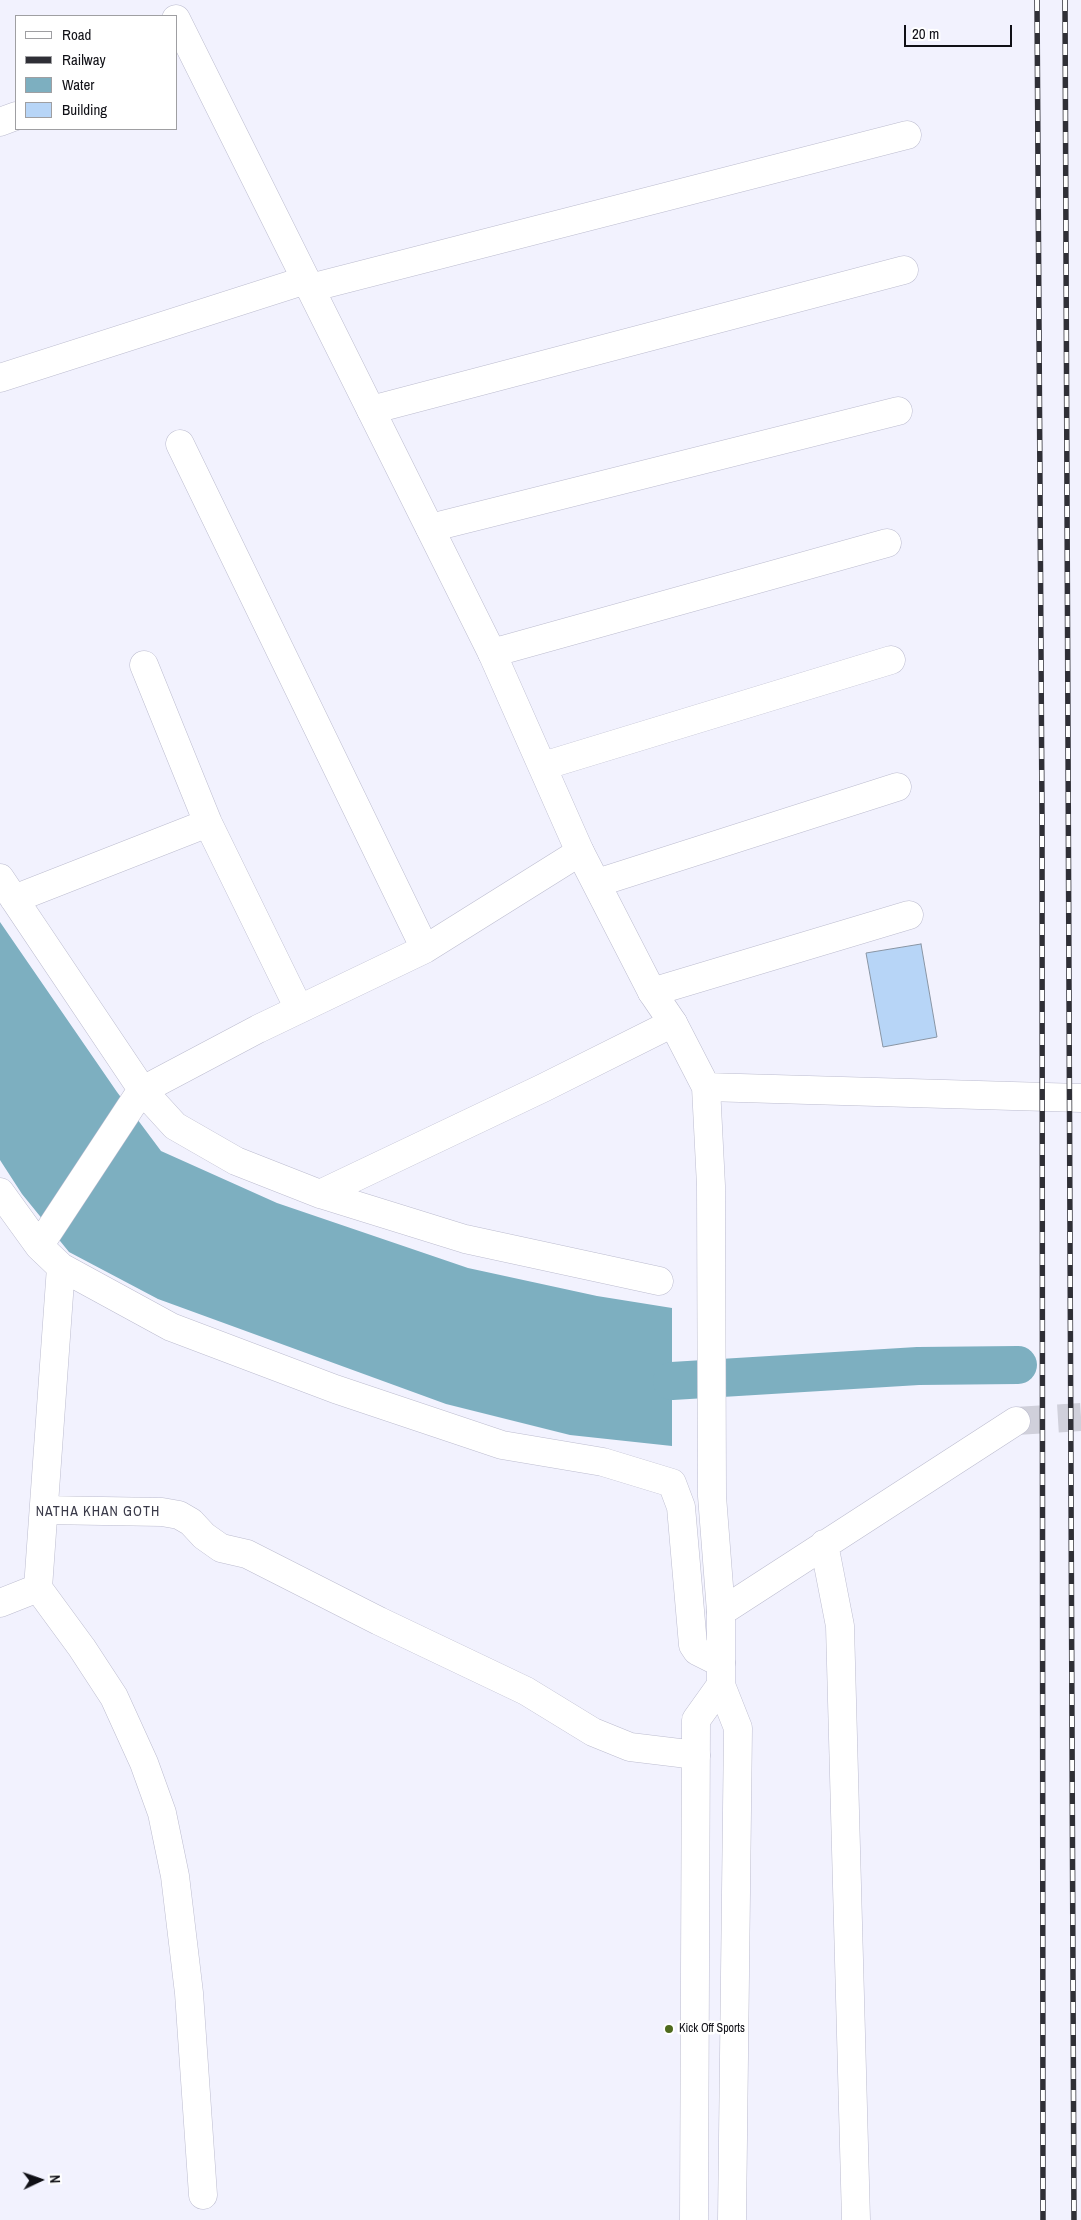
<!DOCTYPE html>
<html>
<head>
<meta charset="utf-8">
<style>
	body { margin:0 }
	#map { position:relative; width:1081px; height:2220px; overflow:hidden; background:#f2f2fe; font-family:"Archivo Narrow",sans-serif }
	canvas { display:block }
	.legend { position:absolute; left:15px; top:15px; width:162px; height:115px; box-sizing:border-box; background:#fff; border:1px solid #9f9fa2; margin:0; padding:6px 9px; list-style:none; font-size:15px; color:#101016 }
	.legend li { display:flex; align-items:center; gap:10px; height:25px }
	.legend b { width:25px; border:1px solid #9f9fa2 }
	.north { position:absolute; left:15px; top:2155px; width:50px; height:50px; -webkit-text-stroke:4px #fff; paint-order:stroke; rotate:87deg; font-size:14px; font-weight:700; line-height:20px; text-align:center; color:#101016 }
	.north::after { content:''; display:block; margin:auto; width:18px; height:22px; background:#101016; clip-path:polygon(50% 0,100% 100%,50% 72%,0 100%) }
	.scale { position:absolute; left:904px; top:25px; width:108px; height:22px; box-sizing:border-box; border:2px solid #101016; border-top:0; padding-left:6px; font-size:15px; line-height:18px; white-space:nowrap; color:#101016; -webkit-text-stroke:4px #fff; paint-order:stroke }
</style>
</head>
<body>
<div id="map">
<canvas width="1081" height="2220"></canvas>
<ul class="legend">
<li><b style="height:6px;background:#fff"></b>Road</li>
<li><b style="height:6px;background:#2f2f36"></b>Railway</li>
<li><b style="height:14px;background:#7dafc0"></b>Water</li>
<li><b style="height:14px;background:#b7d5f7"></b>Building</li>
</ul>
<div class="north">N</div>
<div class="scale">20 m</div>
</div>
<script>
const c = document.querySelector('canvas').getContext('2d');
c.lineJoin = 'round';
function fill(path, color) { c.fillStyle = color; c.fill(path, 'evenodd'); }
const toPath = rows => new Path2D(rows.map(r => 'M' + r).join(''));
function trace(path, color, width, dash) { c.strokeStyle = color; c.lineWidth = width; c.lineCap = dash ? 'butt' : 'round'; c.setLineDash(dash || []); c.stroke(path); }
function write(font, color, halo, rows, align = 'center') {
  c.font = font + ' "Archivo Narrow",sans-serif'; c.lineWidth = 5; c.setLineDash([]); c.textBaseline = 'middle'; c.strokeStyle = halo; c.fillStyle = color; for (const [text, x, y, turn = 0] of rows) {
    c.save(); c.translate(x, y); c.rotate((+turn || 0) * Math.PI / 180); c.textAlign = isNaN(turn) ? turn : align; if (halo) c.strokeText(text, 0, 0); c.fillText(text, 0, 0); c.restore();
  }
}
const water = toPath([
	[0,922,117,1092,161,1151,277,1203,468,1268,597,1296,672,1308,672,1446,570,1435,446,1404,158,1299,69,1252,22,1194,0,1160]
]);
const canal = toPath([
	[672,1381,918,1366,1018,1365]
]);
const building = toPath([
	[921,944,937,1037,883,1047,866,953,921,944]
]);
const streetTunnel = toPath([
	[1016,1421,1081,1417]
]);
const street = toPath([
	[0,122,16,116],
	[310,288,907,135],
	[0,378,306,280],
	[371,410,904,270],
	[180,444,425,949],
	[430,528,898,411],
	[492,653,887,543],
	[144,665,208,823,299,1009],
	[543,766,891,660],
	[0,878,143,1091,175,1126,236,1161,320,1194,465,1239,659,1281],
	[597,883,897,787],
	[14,899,208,823],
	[652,992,909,915],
	[0,1192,39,1246,61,1267,171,1327,335,1389,502,1445,603,1462,672,1483,681,1507,693,1645,697,1651,721,1663],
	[320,1194,543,1088,673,1023],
	[39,1246,141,1091,258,1029,425,949,580,852],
	[44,1510,162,1512,179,1515,191,1522,204,1536,221,1548,247,1554,379,1621,526,1691,593,1732,630,1747,696,1755],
	[824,1544,840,1626,856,2220],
	[38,1588,82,1648,114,1697,144,1763,162,1813,175,1876,189,1993,203,2195],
	[0,1603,38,1588,61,1267],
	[721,1612,1016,1421]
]);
const secondary = toPath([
	[176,19,492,653,580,852,652,992,673,1023,706,1087,711,1186,712,1496,721,1612,721,1685,738,1728,732,2220],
	[706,1087,1081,1098],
	[694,2220,696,1720,721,1685]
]);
const rail = toPath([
	[1037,0,1042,817,1043,2220],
	[1065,0,1074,2220]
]);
const markers = [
	[669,2029,5,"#4e6a1d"]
];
const poiNames = [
	["Kick Off Sports",679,2029]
];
const neighbourhoodNames = [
	["NATHA KHAN GOTH",98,1512]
];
fill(water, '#7dafc0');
trace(canal, '#7dafc0', 38);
fill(building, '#b7d5f7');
trace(building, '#8995a4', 1);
trace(streetTunnel, '#d0d0db', 28, [28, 14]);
trace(street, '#bcbccf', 29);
trace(secondary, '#bcbccf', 29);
trace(street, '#fff', 28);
trace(secondary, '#fff', 28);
trace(rail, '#2f2f36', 5.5);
trace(rail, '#fff', 4, [11]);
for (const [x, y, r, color] of markers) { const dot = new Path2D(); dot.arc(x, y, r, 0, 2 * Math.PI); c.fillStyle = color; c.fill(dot); trace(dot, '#fff', 2); }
write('12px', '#101016', '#fff', poiNames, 'left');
c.letterSpacing = '1px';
write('14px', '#3a3a49', '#fff', neighbourhoodNames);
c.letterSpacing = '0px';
</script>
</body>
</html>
